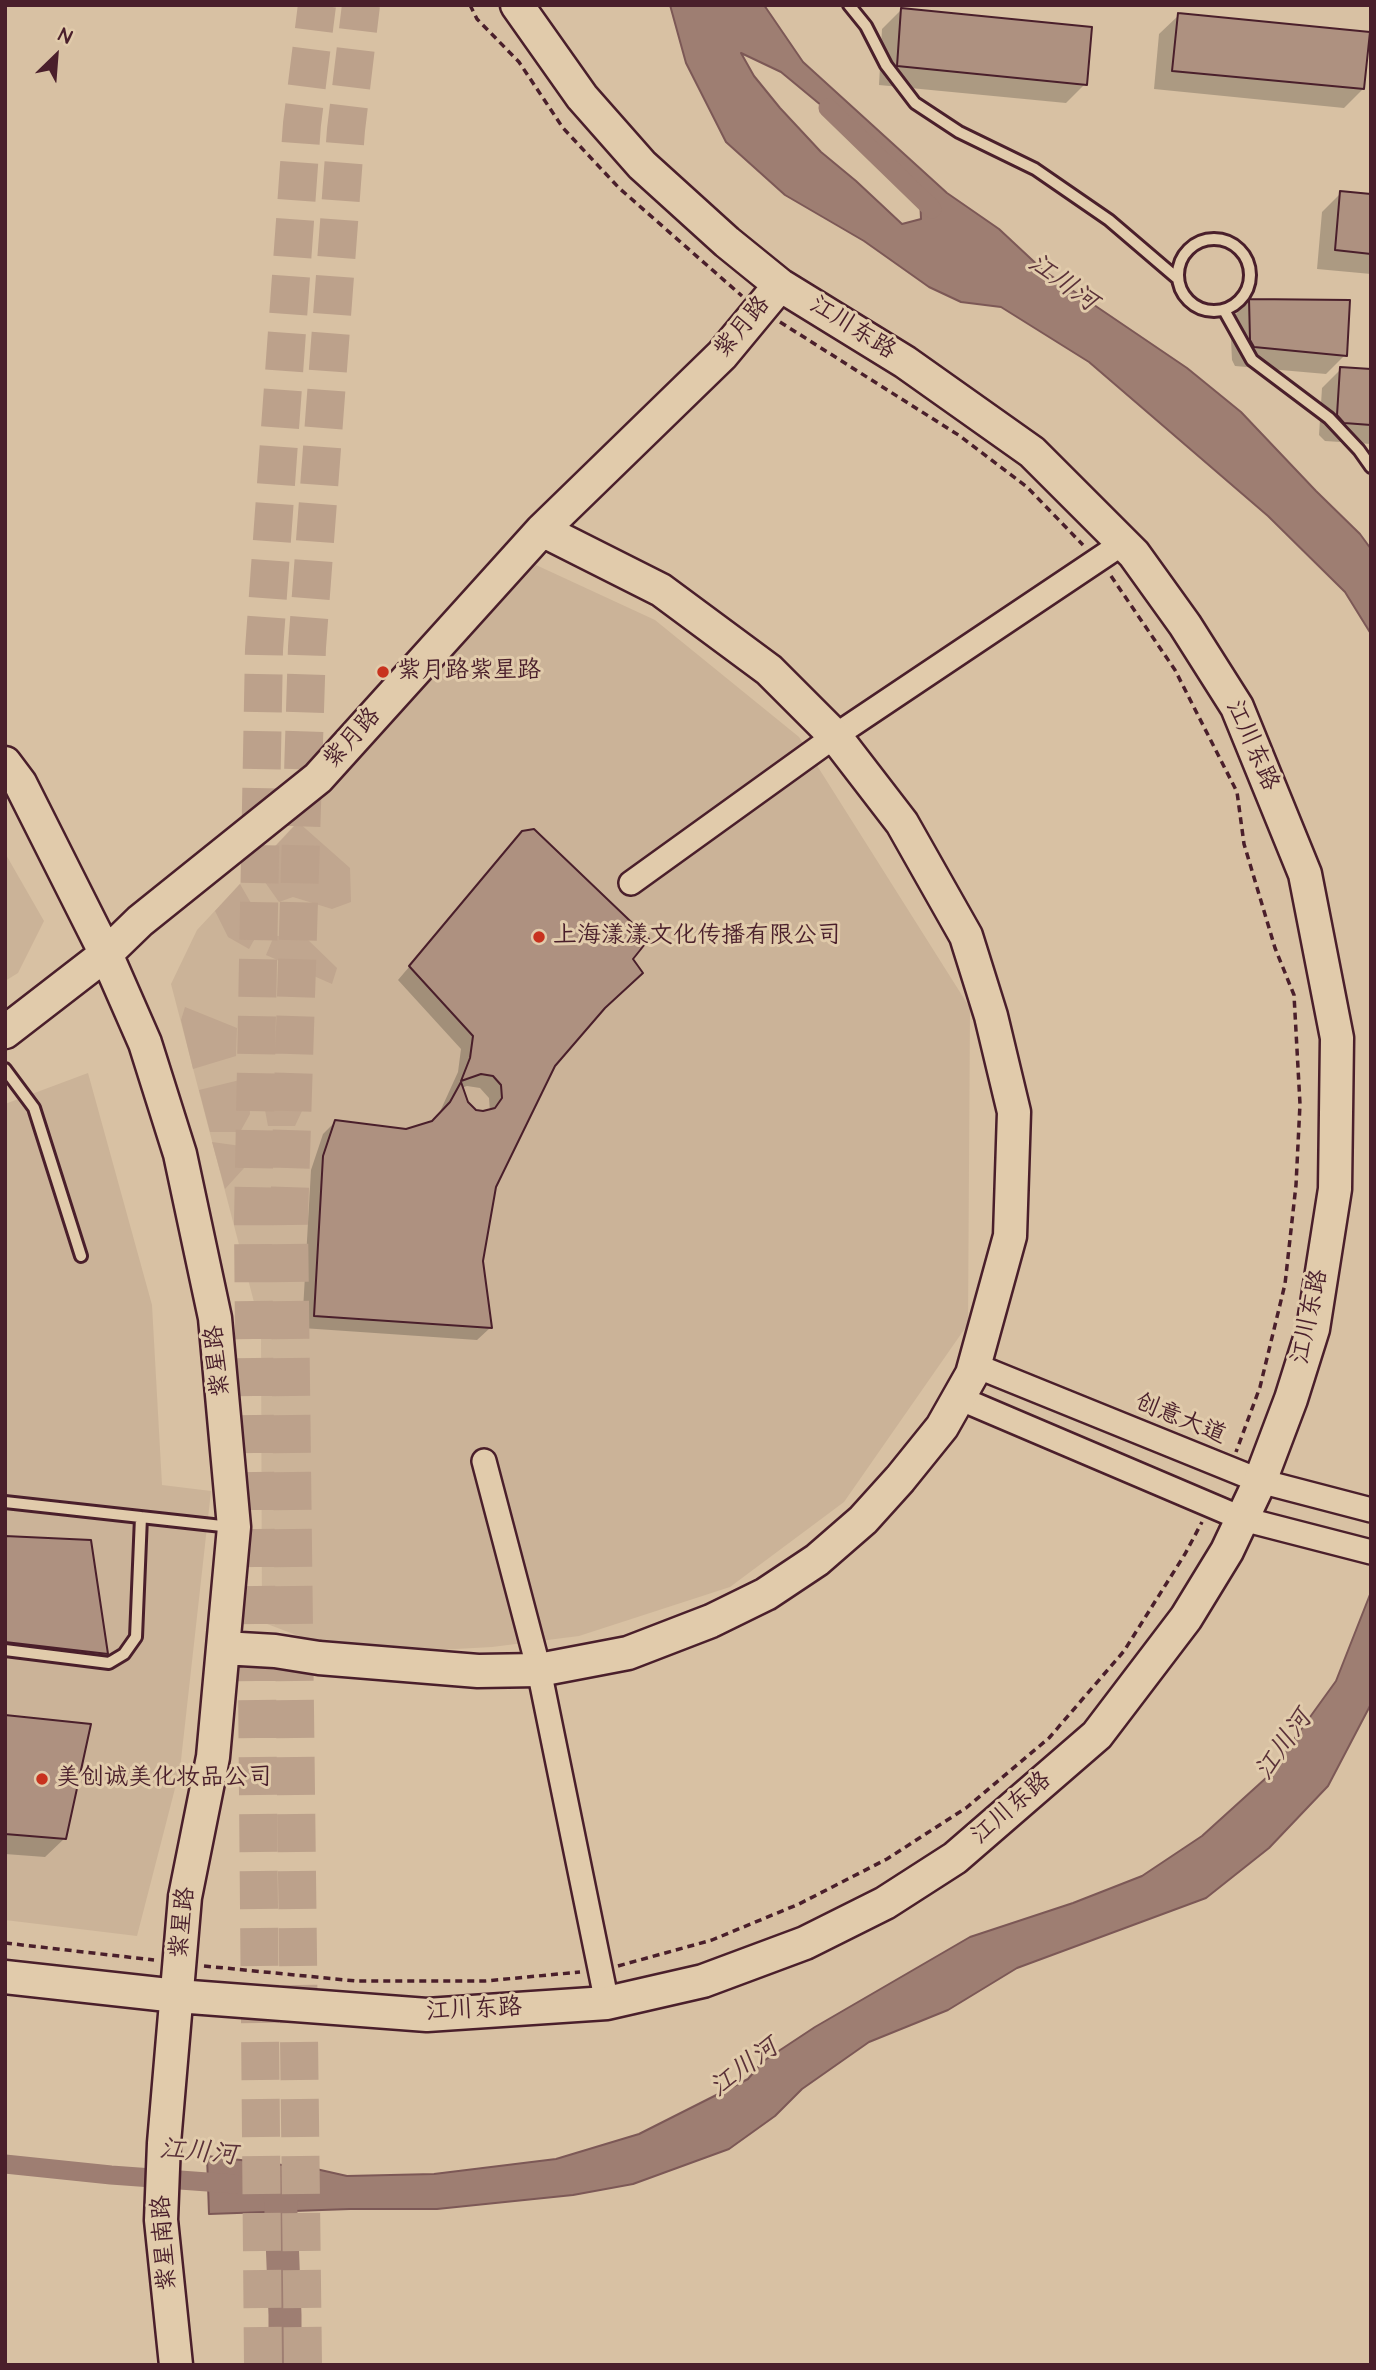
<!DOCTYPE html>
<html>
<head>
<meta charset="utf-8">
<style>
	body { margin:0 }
	#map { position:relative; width:1376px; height:2370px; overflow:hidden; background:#d8c1a3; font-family:"Architects Daughter",sans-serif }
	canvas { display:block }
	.frame { position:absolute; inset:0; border:7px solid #4a1f2b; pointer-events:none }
	.north { position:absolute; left:21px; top:21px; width:70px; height:70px; -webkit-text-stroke:5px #e1cbab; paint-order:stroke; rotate:25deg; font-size:19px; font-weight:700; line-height:28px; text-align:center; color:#4a1f2b }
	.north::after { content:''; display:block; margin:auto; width:24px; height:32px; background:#4a1f2b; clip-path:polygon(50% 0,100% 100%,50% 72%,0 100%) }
</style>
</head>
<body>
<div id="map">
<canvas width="1376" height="2370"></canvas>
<div class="frame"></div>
<div class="north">N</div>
</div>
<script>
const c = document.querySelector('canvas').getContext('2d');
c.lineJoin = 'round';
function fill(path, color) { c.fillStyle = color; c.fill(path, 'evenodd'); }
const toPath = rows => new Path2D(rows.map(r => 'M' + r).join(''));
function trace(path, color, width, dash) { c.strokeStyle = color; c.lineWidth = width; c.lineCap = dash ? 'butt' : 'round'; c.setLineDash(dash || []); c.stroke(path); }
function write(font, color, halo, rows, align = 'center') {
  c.font = font + ' "Architects Daughter","LXGW WenKai TC",sans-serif'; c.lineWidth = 6; c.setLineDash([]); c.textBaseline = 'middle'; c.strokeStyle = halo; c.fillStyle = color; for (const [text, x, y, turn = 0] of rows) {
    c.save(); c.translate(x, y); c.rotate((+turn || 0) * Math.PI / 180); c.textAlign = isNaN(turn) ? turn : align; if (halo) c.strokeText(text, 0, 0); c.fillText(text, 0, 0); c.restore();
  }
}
const built = toPath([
	[536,565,655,620,799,737,970,1008,968,1324,844,1502,730,1587,579,1636,492,1647,420,1651,325,1646,262,1622,261,1329,171,984,197,930],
	[5,853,44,921,18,973,5,981],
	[88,1073,152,1305,162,1485,211,1491,180,1769,137,1936,5,1920,5,1104]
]);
const green = toPath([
	[298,822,350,868,351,902,332,909,293,897,279,902,255,868],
	[240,884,263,924,249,949,228,937,215,911],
	[274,936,304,936,337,968,332,984,266,955],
	[185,1007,237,1028,236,1056,193,1069,181,1020],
	[248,1078,250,1114,240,1132,210,1132,199,1090],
	[259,1078,308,1098,295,1126,268,1126],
	[212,1142,241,1146,244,1168,225,1189]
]);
const water = toPath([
	[670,5,764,5,803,62,947,193,999,229,1044,271,1187,368,1241,412,1316,491,1360,534,1371,549,1371,634,1345,592,1268,516,1089,362,1001,307,961,302,929,287,864,241,785,195,726,142,686,63,670,5],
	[741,53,781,72,845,125,920,197,921,219,902,224,856,181,821,152,780,108,754,76,741,53],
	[1371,1592,1371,1704,1328,1786,1269,1848,1206,1898,1017,1968,948,2010,869,2042,802,2089,775,2116,729,2149,633,2184,573,2195,437,2209,350,2209,209,2214,207,2156,316,2169,347,2176,434,2174,556,2159,639,2134,748,2079,762,2062,815,2027,970,1937,1073,1903,1142,1876,1202,1836,1266,1778,1336,1681,1371,1592]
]);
const shadow = toPath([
	[901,10,1085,84,1066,103,879,85,882,29],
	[1179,15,1363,89,1344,108,1154,89,1159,34],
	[1341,193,1371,196,1371,274,1317,269,1322,212],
	[1249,301,1345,355,1326,374,1235,366,1232,360,1230,320],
	[1341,369,1371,371,1371,444,1325,441,1319,435,1322,388],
	[523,833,631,959,600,1012,554,1065,495,1187,481,1261,490,1328,477,1340,302,1328,311,1170,323,1134,335,1122,406,1131,432,1123,438,1116,458,1072,461,1049,398,980],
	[467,1086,480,1088,489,1098,490,1113,475,1111,466,1103,461,1088],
	[5,1538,106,1654,94,1666,5,1656],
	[5,1717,65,1838,45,1857,5,1854]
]);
const canal = toPath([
	[828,108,932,209],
	[5,2164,111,2175,235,2184]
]);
const river = toPath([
	[280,2188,285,2315,285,2365]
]);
const building = toPath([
	[901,8,1092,27,1087,85,897,66,901,8],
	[1178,13,1370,32,1364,89,1172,71,1178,13],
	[1340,191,1371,194,1371,254,1335,250,1340,191],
	[1249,299,1350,300,1347,356,1254,347,1250,340,1249,299],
	[1340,367,1371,369,1371,425,1344,423,1337,415,1340,367],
	[534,829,649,939,633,959,643,973,605,1008,555,1066,496,1187,483,1261,492,1328,314,1316,323,1156,335,1120,406,1129,432,1121,450,1102,461,1082,468,1102,476,1110,483,1111,495,1108,502,1098,501,1085,493,1076,481,1074,461,1081,470,1058,473,1036,409,966,522,831,534,829],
	[5,1536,91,1540,108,1654,5,1642,5,1536],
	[5,1715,91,1724,66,1839,5,1834,5,1715]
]);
const highwayTunnel = toPath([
	[263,2365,253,1222,264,650,302,124,317,5],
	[303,2365,289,1219,307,647,346,130,361,5]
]);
const path = toPath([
	[470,5,477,19,519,62,563,128,619,188,742,296],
	[780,322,960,436,1027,487,1083,545],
	[1111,576,1175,670,1237,792,1244,844,1275,948,1294,995,1300,1104,1296,1185,1285,1284,1260,1387,1236,1452],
	[5,1943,154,1960],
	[204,1966,356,1981,485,1981,580,1972],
	[618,1966,712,1940,799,1904,887,1859,966,1808,1049,1738,1124,1651,1185,1554,1202,1522]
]);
const lane = toPath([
	[849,5,866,26,886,65,915,103,959,132,1035,169,1109,220,1178,279],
	'1178 275a36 36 0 1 1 72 0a36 36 0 1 1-72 0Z',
	[1224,310,1252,360,1329,418,1359,450,1371,467],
	[5,1069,34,1108,81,1256],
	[5,1502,231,1527],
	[5,1650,109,1663,124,1654,136,1637,141,1517]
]);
const street = toPath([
	[631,883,835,736,1123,543],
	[974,1365,1260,1481,1371,1510],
	[959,1398,1243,1519,1371,1552],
	[484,1461,539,1670,607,2003]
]);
const secondary = toPath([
	[5,763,20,783,106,954,145,1043,180,1154,215,1318,234,1527,213,1757,185,1897,164,2143,161,2220,176,2365],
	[5,1032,106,954,140,921,318,778,542,530,722,355,780,285],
	[223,1648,275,1651,319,1658,478,1671,539,1670,628,1653,711,1621,766,1594,817,1560,863,1520,900,1479,942,1427,972,1374,1010,1236,1014,1112,991,1016,966,936,902,823,835,736,769,670,661,590,542,530],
	[5,1977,177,1996,427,2015,607,2003,703,1981,805,1943,885,1903,955,1858,1097,1735,1186,1618,1227,1551,1260,1481,1291,1399,1313,1329,1335,1189,1337,1038,1305,874,1237,707,1185,625,1134,554,1032,452,905,362,780,285,727,242,642,165,582,97,517,5]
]);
const markers = [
	[383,672,7,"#c8321e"],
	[539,937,7,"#c8321e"],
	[42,1779,7,"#c8321e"]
];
const streetNames = [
	["紫月路",743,328,-50],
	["江川东路",852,329,32],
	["紫月路",353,739,-48],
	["江川东路",1251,746,66],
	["江川东路",1311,1317,-78],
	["紫星路",219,1361,-96],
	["创意大道",1180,1420,22],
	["江川东路",1012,1809,-41],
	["紫星路",184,1923,-84],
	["江川东路",474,2011,-3],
	["紫星南路",166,2243,-94]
];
const poiNames = [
	["紫月路紫星路",397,672],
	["上海漾漾文化传播有限公司",553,937],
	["美创诚美化妆品公司",56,1779]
];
const waterNames = [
	["江川河",1062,284,36],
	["江川河",1285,1746,-55],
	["江川河",745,2069,-37],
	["江川河",198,2154,5]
];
fill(built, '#cbb398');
fill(green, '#c0a68f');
fill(water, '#9e7e72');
trace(water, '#7c5856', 2);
fill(shadow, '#0003');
trace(canal, '#9e7e72', 19);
trace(river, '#9e7e72', 33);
fill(building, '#ae9180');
trace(building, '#4a1f2b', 2);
trace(highwayTunnel, '#bca18b', 38, [38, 19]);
trace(lane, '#4a1f2b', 16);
trace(street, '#4a1f2b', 28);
trace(secondary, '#4a1f2b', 37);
trace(path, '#4a1f2b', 3.5, [7, 5]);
trace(lane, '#e1cbab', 10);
trace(street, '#e1cbab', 23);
trace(secondary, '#e1cbab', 32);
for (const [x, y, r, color] of markers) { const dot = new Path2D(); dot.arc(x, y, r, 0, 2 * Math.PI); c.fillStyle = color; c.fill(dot); trace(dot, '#e1cbab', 2.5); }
write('24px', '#4a1f2b', '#e1cbab', streetNames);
write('24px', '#4a1f2b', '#e1cbab', poiNames, 'left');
write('italic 26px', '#5b3239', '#e1cbab', waterNames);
</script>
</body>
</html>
